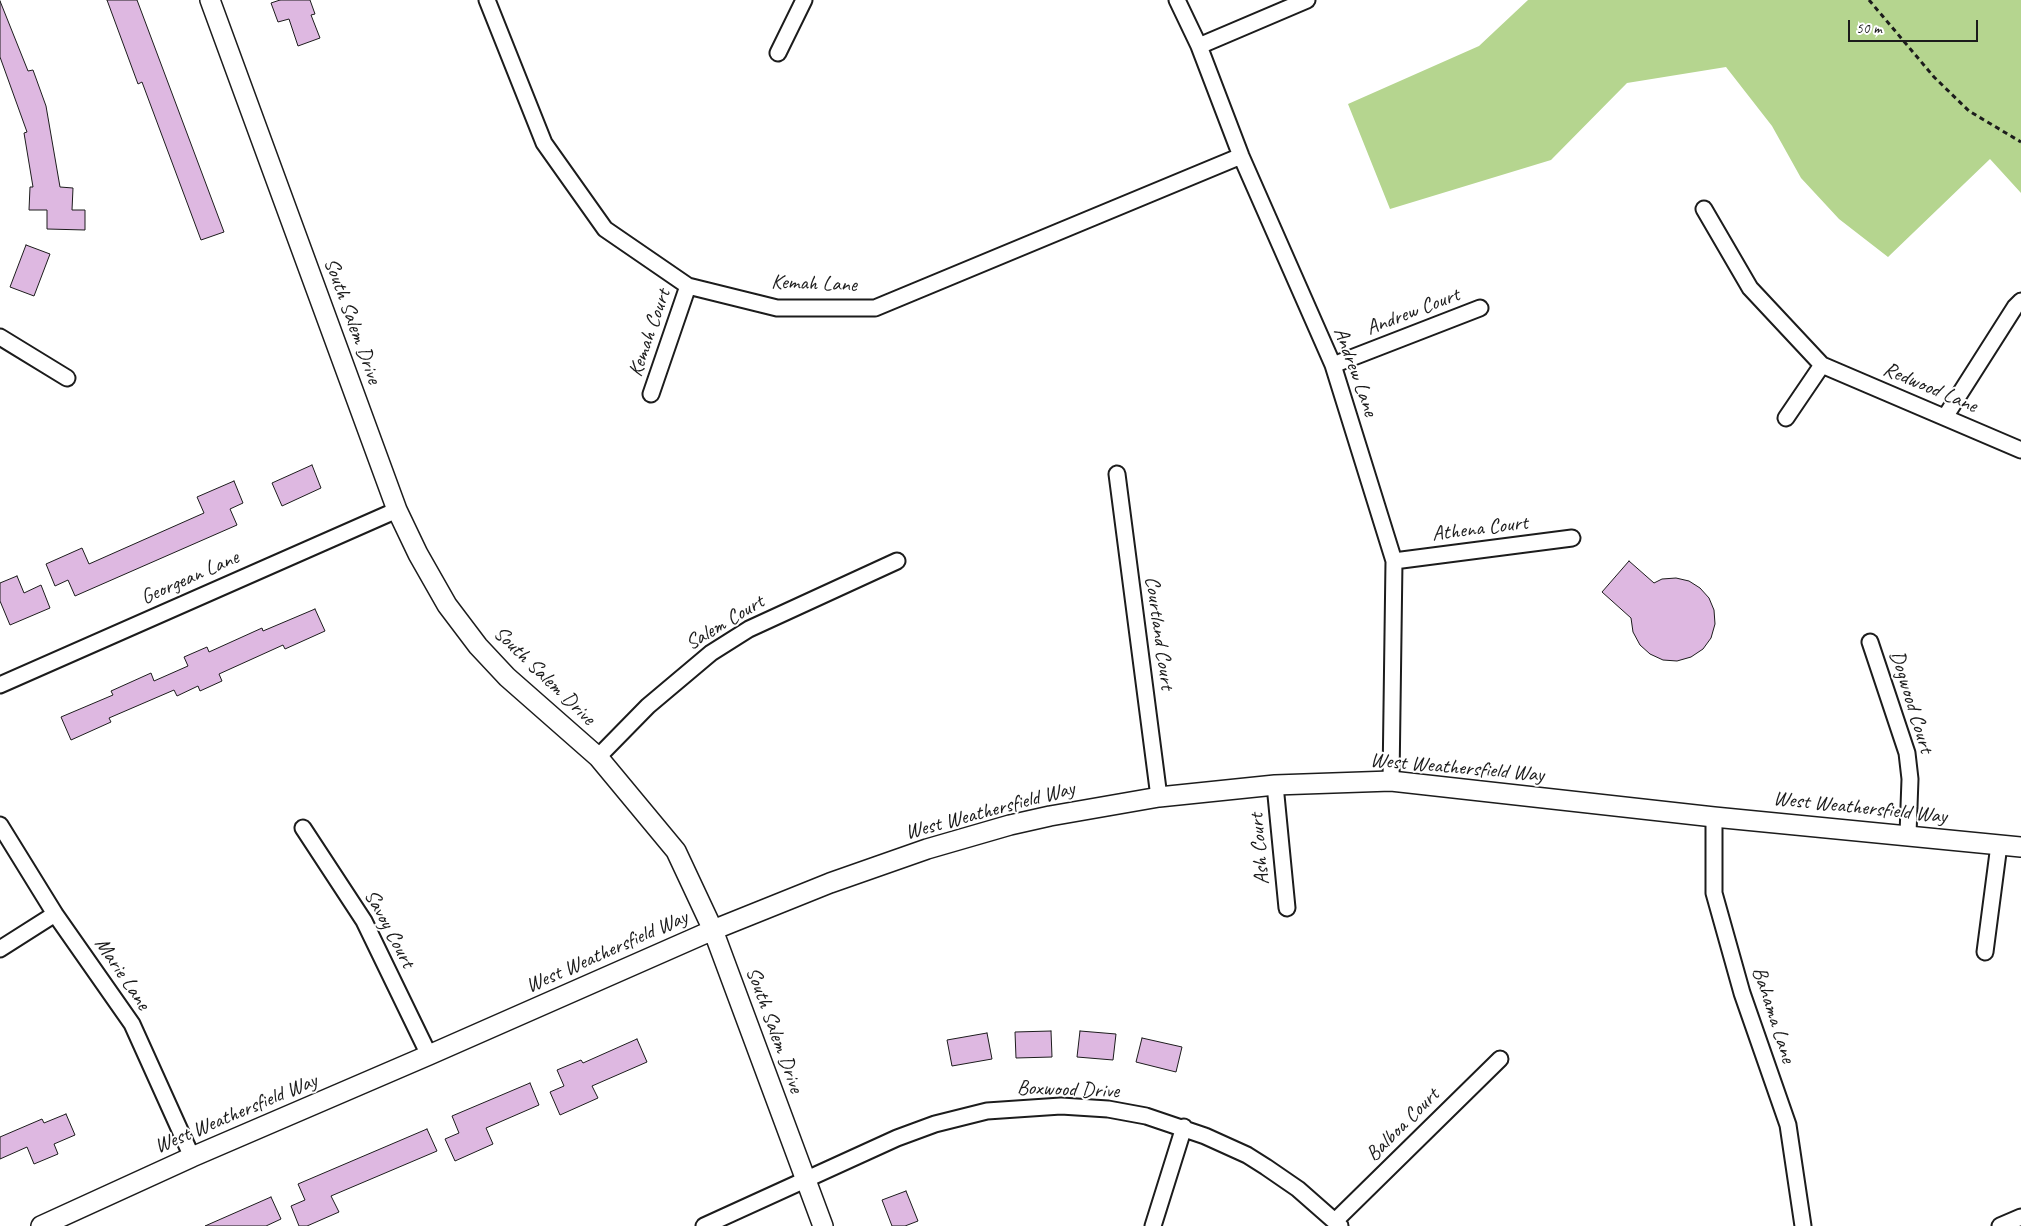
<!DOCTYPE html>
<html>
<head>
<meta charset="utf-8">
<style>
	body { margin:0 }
	#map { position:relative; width:2021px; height:1226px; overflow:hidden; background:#fff; font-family:Caveat,sans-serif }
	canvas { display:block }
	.scale { position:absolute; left:1848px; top:20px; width:130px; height:22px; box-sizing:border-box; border:2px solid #1c1c1c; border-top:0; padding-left:6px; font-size:15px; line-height:18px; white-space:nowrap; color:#1c1c1c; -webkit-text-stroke:4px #fff; paint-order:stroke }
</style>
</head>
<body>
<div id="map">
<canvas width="2021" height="1226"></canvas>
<div class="scale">50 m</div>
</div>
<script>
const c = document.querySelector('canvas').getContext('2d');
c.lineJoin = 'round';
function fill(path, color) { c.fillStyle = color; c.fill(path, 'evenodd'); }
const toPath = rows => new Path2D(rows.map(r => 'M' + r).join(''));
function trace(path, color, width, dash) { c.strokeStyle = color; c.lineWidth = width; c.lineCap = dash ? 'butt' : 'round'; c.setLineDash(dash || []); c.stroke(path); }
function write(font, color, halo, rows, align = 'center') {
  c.font = font + ' Caveat,sans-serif'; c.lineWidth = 4; c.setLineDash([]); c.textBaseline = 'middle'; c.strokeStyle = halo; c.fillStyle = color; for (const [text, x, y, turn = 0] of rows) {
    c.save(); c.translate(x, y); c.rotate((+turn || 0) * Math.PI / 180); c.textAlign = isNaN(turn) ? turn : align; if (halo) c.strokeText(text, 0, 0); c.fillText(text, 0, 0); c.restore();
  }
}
const green = toPath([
	[1528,0,2021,0,2021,193,1990,159,1888,257,1839,219,1801,178,1772,126,1726,67,1627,83,1551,160,1390,209,1348,104,1479,46]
]);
const building = toPath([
	[107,0,137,0,224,232,201,240,142,82,138,84,107,0],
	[280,0,310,0,315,14,311,15,320,38,298,46,289,19,278,22,271,3,280,0],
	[0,1,28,71,33,70,46,106,60,187,73,188,72,210,85,210,85,230,47,229,47,210,29,210,30,187,33,187,24,133,27,132,0,57,0,1],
	[26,245,50,254,34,296,10,287,26,245],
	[312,465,321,488,282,506,272,483,312,465],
	[234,481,243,503,230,509,237,525,75,596,68,580,55,586,46,564,82,548,89,564,204,513,197,497,234,481],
	[1629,561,1654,583,1662,579,1676,578,1689,581,1700,588,1709,598,1714,610,1715,624,1711,638,1703,649,1691,657,1677,661,1663,660,1650,654,1640,645,1633,632,1631,618,1602,592,1629,561],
	[17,576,24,593,41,585,50,608,10,625,0,601,0,583,17,576],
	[315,609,325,631,285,649,283,645,219,674,222,681,200,691,198,686,177,696,174,690,109,718,111,722,71,740,61,717,113,695,111,691,151,673,154,681,188,666,184,657,207,647,209,652,262,628,263,631,315,609],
	[1051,1031,1052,1057,1016,1058,1015,1032,1051,1031],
	[1080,1031,1116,1034,1113,1060,1077,1057,1080,1031],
	[987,1033,992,1059,952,1066,947,1040,987,1033],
	[1142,1038,1182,1047,1176,1072,1136,1062,1142,1038],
	[637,1039,647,1062,592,1086,598,1098,560,1115,550,1092,564,1086,557,1070,581,1060,583,1063,637,1039],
	[530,1083,539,1105,486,1128,493,1144,455,1161,445,1139,459,1133,452,1116,530,1083],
	[66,1114,75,1135,54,1144,58,1154,34,1164,27,1147,0,1159,0,1137,42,1119,44,1123,66,1114],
	[427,1129,437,1151,331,1196,339,1212,307,1226,299,1226,291,1206,305,1200,298,1184,427,1129],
	[906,1191,918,1221,905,1226,892,1226,882,1200,906,1191],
	[271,1197,281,1219,266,1226,205,1226,271,1197]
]);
const path = toPath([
	[1869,0,1934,77,1969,111,2021,142]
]);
const minor = toPath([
	[487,0,544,143,605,229,688,286,777,308,875,308,1241,156],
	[1177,0,1199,46,1241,156,1333,365,1394,561,1391,781],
	[1199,46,1307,0],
	[778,53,804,0],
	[1704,209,1750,288,1822,365,2021,450],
	[0,337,67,378],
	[1333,365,1480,308],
	[651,394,688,286],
	[1945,417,2015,307,2021,301],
	[1786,418,1822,365],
	[1117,474,1159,797],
	[1394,561,1572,538],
	[1870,642,1907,753,1910,779,1908,834],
	[0,685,397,510],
	[598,757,648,706,711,653,749,629,897,561],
	[1275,785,1287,908],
	[1714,817,1714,893,1742,993,1788,1125,1803,1226],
	[0,825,55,914,132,1024,192,1157],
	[303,828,364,921,429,1055],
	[0,949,55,914],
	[1985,952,1999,845],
	[1335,1221,1500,1059],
	[704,1226,897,1138,935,1124,987,1111,1061,1106,1108,1109,1146,1116,1205,1136,1247,1155,1266,1167,1298,1189,1340,1226],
	[1153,1226,1184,1127],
	[2000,1226,2021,1217]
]);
const tertiary = toPath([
	[210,0,397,510,418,554,447,605,478,646,507,677,598,757,676,851,713,930,823,1226],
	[41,1226,192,1157,429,1055,713,930,830,883,927,849,1010,825,1050,816,1159,797,1275,785,1391,781,1714,817,2021,847]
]);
const streetNames = [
	["Kemah Lane",814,284,2],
	["Andrew Court",1413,312,-21],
	["South Salem Drive",352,321,70],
	["Kemah Court",650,333,-71],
	["Andrew Lane",1355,372,70],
	["Redwood Lane",1930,388,23],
	["Athena Court",1480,529,-7],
	["Georgean Lane",190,578,-24],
	["Salem Court",725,623,-31],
	["Courtland Court",1159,633,82],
	["South Salem Drive",544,676,44],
	["Dogwood Court",1911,702,73],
	["West Weathersfield Way",1457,768,5],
	["West Weathersfield Way",1860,808,6],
	["West Weathersfield Way",990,811,-15],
	["Ash Court",1260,849,-95],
	["Savoy Court",389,929,62],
	["West Weathersfield Way",607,952,-24],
	["Marie Lane",122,974,56],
	["Bahama Lane",1773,1015,72],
	["South Salem Drive",774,1030,70],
	["Boxwood Drive",1068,1090,2],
	["West Weathersfield Way",236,1114,-23],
	["Balboa Court",1403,1125,-45]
];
fill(green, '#b5d58f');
fill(building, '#deb8e1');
trace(building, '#1c1c1c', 1);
trace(minor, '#1c1c1c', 19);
trace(tertiary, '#1c1c1c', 22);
trace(path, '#1c1c1c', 3, [5, 4]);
trace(minor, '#fff', 15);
trace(tertiary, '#fff', 19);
write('21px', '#1c1c1c', '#fff', streetNames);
</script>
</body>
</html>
